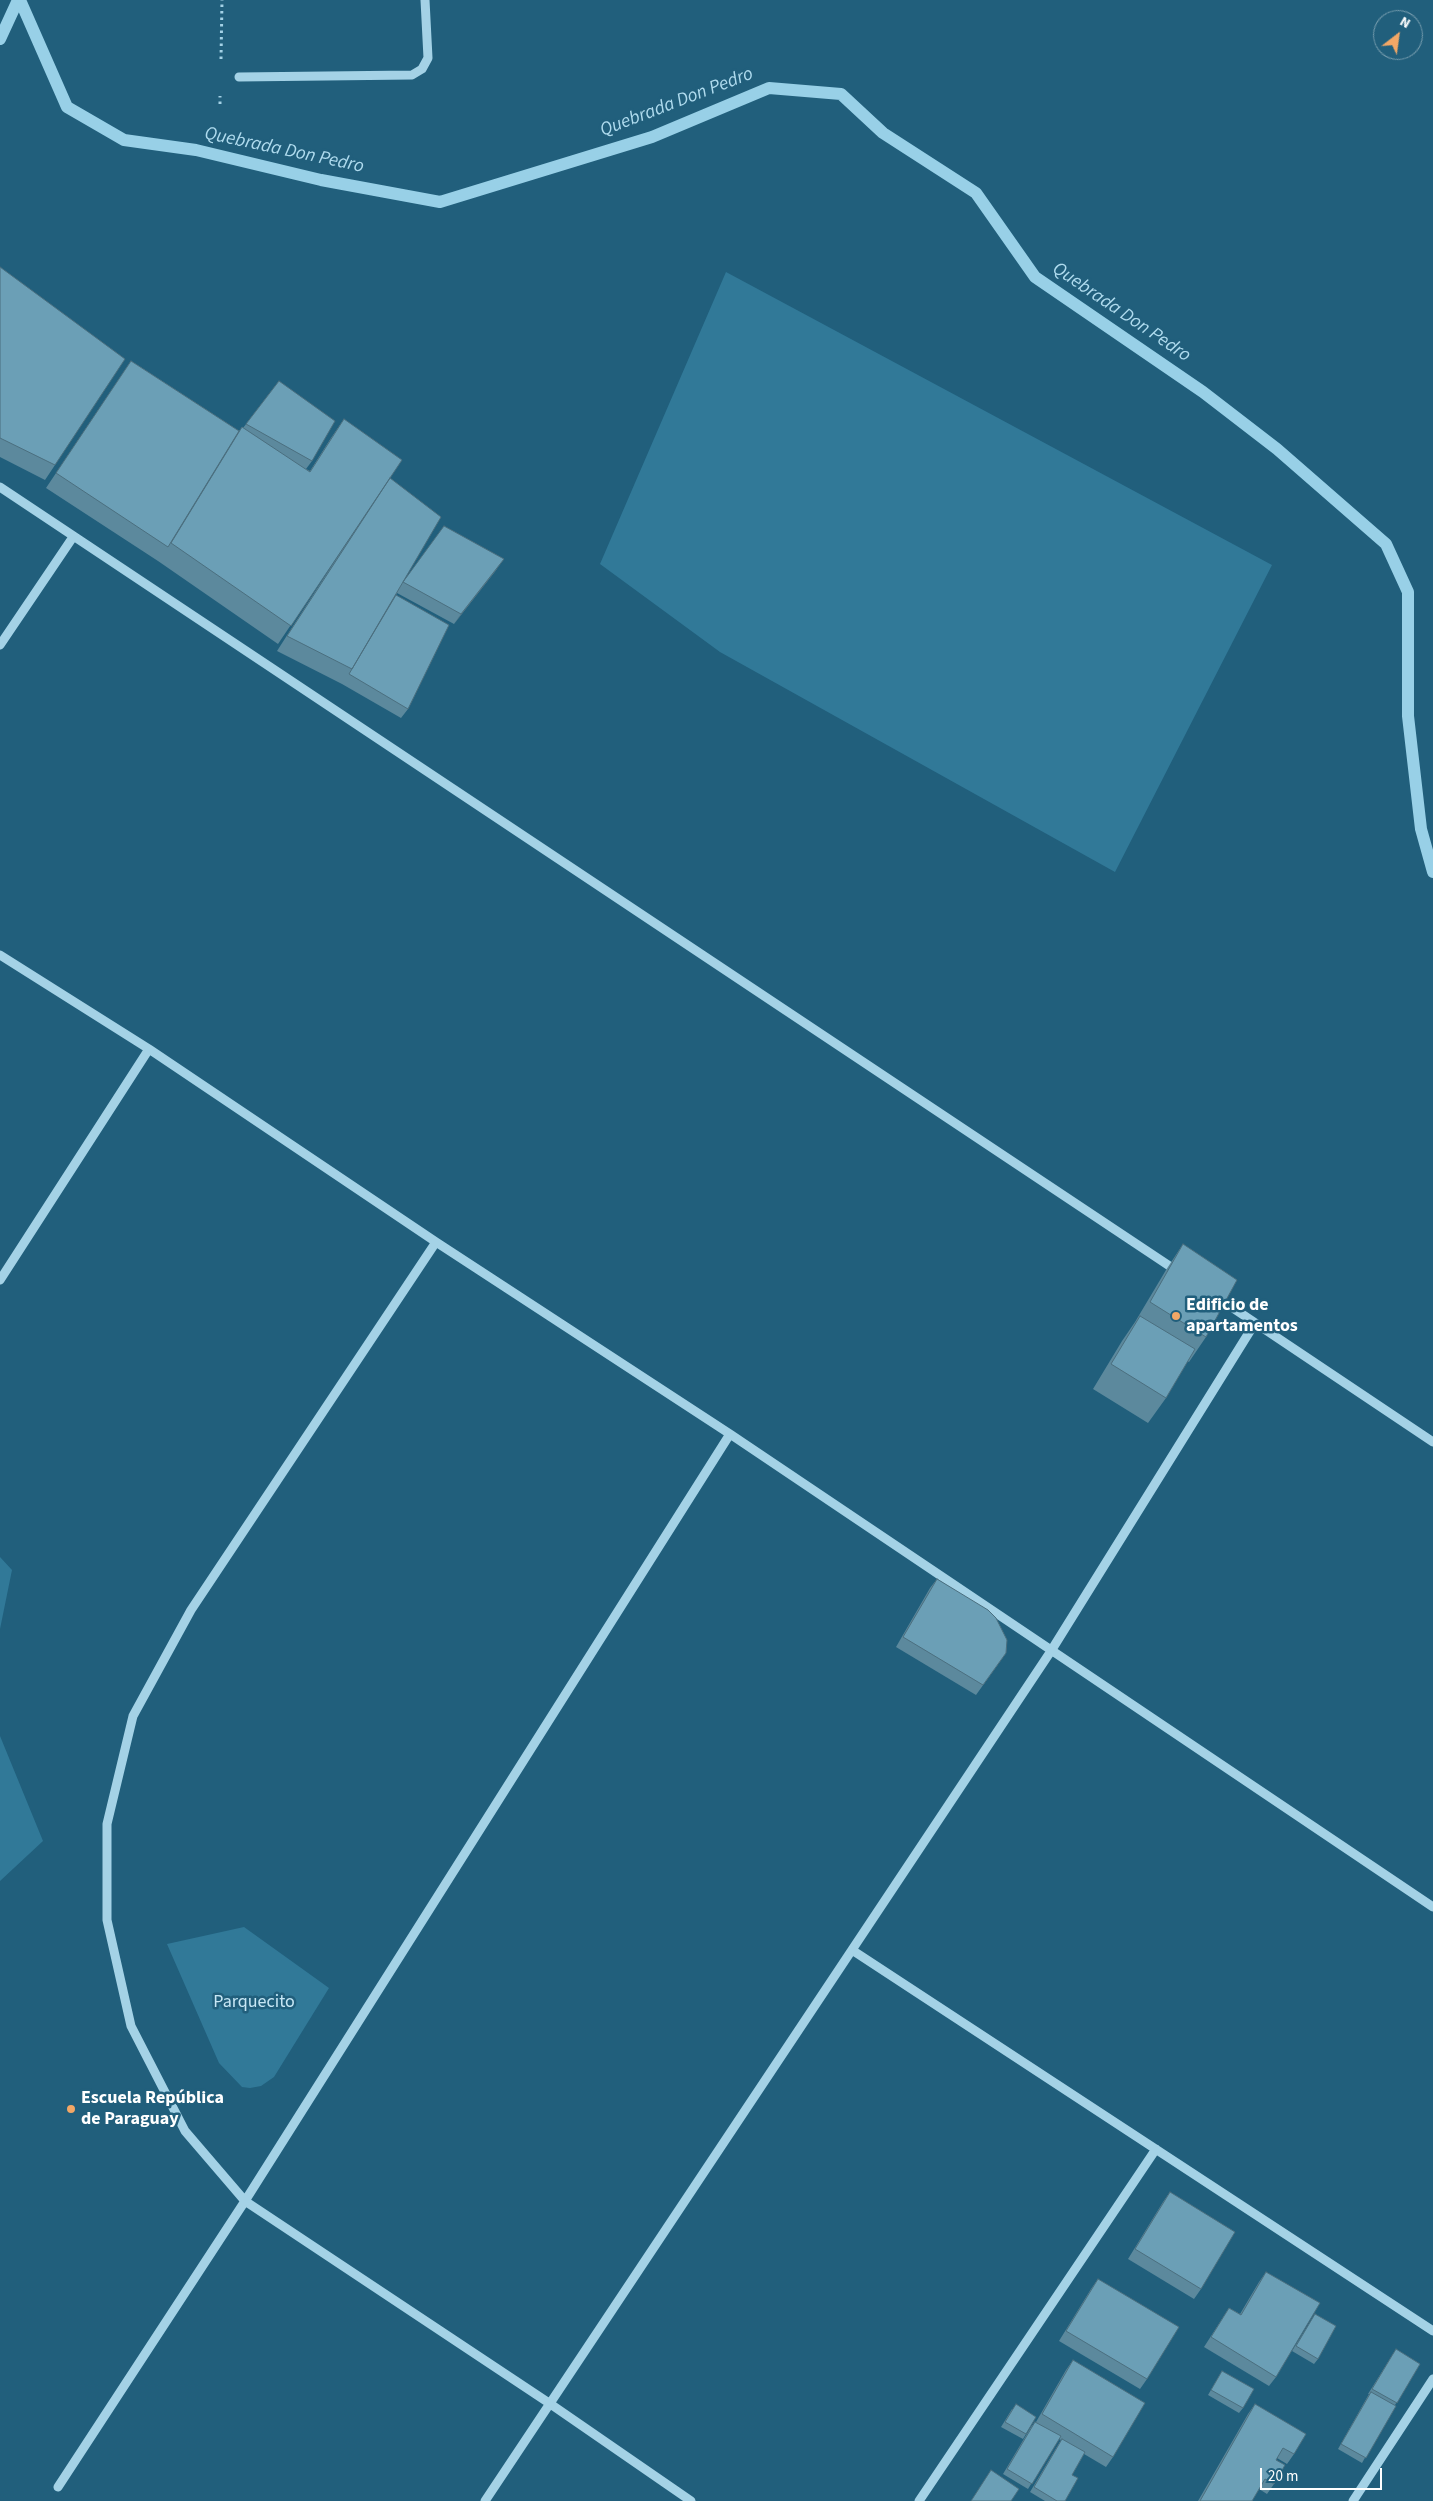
<!DOCTYPE html>
<html>
<head>
<meta charset="utf-8">
<style>
	body { margin:0 }
	#map { position:relative; width:1433px; height:2501px; overflow:hidden; background:#215f7c; font-family:"Source Sans 3",sans-serif }
	canvas { display:block }
	.north { position:absolute; left:1373px; top:10px; width:50px; height:50px; box-sizing:border-box; background:#215f7c; border:1px solid #7a9fb0; border-radius:50%; rotate:30deg; font-size:14px; font-weight:700; line-height:20px; text-align:center; color:#fff }
	.north::after { content:''; display:block; margin:auto; width:18px; height:22px; background:#f2a766; clip-path:polygon(50% 0,100% 100%,50% 72%,0 100%) }
	.scale { position:absolute; left:1260px; top:2468px; width:122px; height:22px; box-sizing:border-box; border:2px solid #fff; border-top:0; padding-left:6px; font-size:15px; line-height:18px; white-space:nowrap; color:#fff; -webkit-text-stroke:4px #215f7c; paint-order:stroke }
</style>
</head>
<body>
<div id="map">
<canvas width="1433" height="2501"></canvas>
<div class="north">N</div>
<div class="scale">20 m</div>
</div>
<script>
const c = document.querySelector('canvas').getContext('2d');
c.lineJoin = 'round';
function fill(path, color) { c.fillStyle = color; c.fill(path, 'evenodd'); }
const toPath = rows => new Path2D(rows.map(r => 'M' + r).join(''));
function trace(path, color, width, dash) { c.strokeStyle = color; c.lineWidth = width; c.lineCap = dash ? 'butt' : 'round'; c.setLineDash(dash || []); c.stroke(path); }
function write(font, color, halo, rows, align = 'center') {
  c.font = font + ' "Source Sans 3",sans-serif'; c.lineWidth = 5; c.setLineDash([]); c.textBaseline = 'middle'; c.strokeStyle = halo; c.fillStyle = color; for (const [text, x, y, turn = 0] of rows) {
    c.save(); c.translate(x, y); c.rotate((+turn || 0) * Math.PI / 180); c.textAlign = isNaN(turn) ? turn : align; if (halo) c.strokeText(text, 0, 0); c.fillText(text, 0, 0); c.restore();
  }
}
const green = toPath([
	[726,272,1272,565,1115,872,720,652,600,564],
	[0,1557,12,1570,0,1629],
	[0,1736,43,1841,0,1881],
	[244,1927,329,1988,274,2077,261,2086,250,2088,242,2087,219,2063,167,1944]
]);
const stream = toPath([
	[20,0,67,107,124,140,196,150,321,180,440,202,652,137,769,88,841,94,883,133,976,193,1035,277,1203,392,1277,449,1386,544,1408,592,1408,716,1421,829,1433,872],
	[0,39,18,0]
]);
const path = toPath([
	[221,59,222,0],
	[220,104,220,96]
]);
const minor = toPath([
	[239,77,412,75,422,69,428,58,425,0],
	[0,487,1177,1271],
	[0,645,73,537],
	[0,955,149,1049,436,1242,730,1434,1433,1907],
	[436,1242,191,1610,133,1716,107,1824,107,1920,131,2026,185,2131,245,2201,549,2403,691,2501],
	[0,1280,149,1049],
	[1215,1296,1433,1442],
	[852,1950,1433,2331],
	[58,2487,245,2201,730,1434],
	[485,2501,1051,1651,1255,1323],
	[919,2501,1156,2149],
	[1353,2501,1433,2379]
]);
const wall = toPath([
	[0,267,55,465,45,480,0,457],
	[131,361,239,431,243,428,279,381,312,461,306,469,310,471,331,438,344,419,390,478,404,581,497,569,454,624,397,593,396,595,408,709,401,718,342,684,277,651,352,534,278,644,158,561,46,488],
	[1183,1244,1206,1337,1189,1362,1187,1361,1166,1398,1148,1423,1093,1389,1122,1341,1135,1322,1166,1270],
	[937,1579,1006,1653,976,1695,896,1647,930,1588],
	[1170,2192,1201,2289,1194,2299,1128,2259,1163,2202],
	[1266,2272,1276,2377,1269,2386,1204,2347,1229,2308,1240,2314,1259,2282],
	[1098,2279,1147,2379,1140,2389,1059,2341,1091,2289],
	[1315,2314,1318,2359,1314,2364,1292,2351],
	[1393,2354,1420,2364,1395,2405,1362,2463,1338,2449,1369,2394,1368,2394],
	[1073,2360,1113,2457,1106,2467,1084,2454,1072,2475,1065,2501,1045,2501,1030,2492,1061,2440,1059,2439,1028,2489,1003,2474,1031,2427,1035,2422,1036,2422,1066,2370],
	[1222,2371,1243,2408,1239,2413,1208,2395],
	[1255,2404,1294,2454,1287,2464,1277,2458,1276,2460,1274,2484,1267,2494,1259,2489,1252,2501,1198,2501,1248,2414],
	[1012,2409,1026,2434,1023,2439,1001,2427]
]);
const shadedWall = toPath([
	[504,559,497,569,454,624,461,614]
]);
const building = toPath([
	[0,267,125,359,55,465,0,438,0,267],
	[131,361,239,431,168,547,56,473,131,361],
	[279,381,335,421,312,461,246,424,279,381],
	[344,419,402,460,291,626,171,543,242,427,310,472,344,419],
	[390,478,441,517,352,669,287,636,390,478],
	[444,526,504,559,461,614,403,582,444,526],
	[396,595,449,625,408,709,349,674,396,595],
	[1183,1244,1237,1280,1206,1337,1150,1302,1183,1244],
	[1140,1316,1195,1349,1166,1398,1111,1364,1140,1316],
	[937,1579,988,1610,996,1618,1007,1640,1006,1653,983,1685,903,1637,937,1579],
	[1170,2192,1235,2232,1201,2289,1135,2249,1170,2192],
	[1266,2272,1320,2303,1276,2377,1211,2337,1229,2308,1241,2315,1266,2272],
	[1098,2279,1179,2327,1147,2379,1066,2331,1098,2279],
	[1315,2314,1336,2326,1318,2359,1296,2346,1315,2314],
	[1396,2349,1420,2364,1397,2403,1372,2389,1396,2349],
	[1073,2360,1145,2403,1113,2457,1042,2414,1073,2360],
	[1222,2371,1254,2389,1243,2408,1211,2390,1222,2371],
	[1371,2392,1396,2406,1366,2458,1341,2444,1371,2392],
	[1016,2404,1036,2417,1026,2434,1005,2422,1016,2404],
	[1255,2404,1306,2434,1294,2454,1283,2448,1276,2460,1285,2465,1274,2484,1265,2479,1252,2501,1200,2501,1255,2404],
	[1035,2422,1061,2436,1032,2484,1007,2469,1035,2422],
	[1062,2439,1085,2452,1072,2475,1078,2478,1065,2501,1057,2501,1034,2487,1062,2439],
	[991,2470,1019,2489,1011,2501,971,2501,991,2470]
]);
const markers = [
	[1176,1316,5,"#f2a766"],
	[71,2109,5,"#f2a766"]
];
const poiNames = [
	["Edificio de",1186,1306],
	["apartamentos",1186,1327],
	["Escuela República",81,2099],
	["de Paraguay",81,2120]
];
const parkNames = [
	["Parquecito",254,2003]
];
const waterNames = [
	["Quebrada Don Pedro",677,103,-21],
	["Quebrada Don Pedro",284,151,12],
	["Quebrada Don Pedro",1121,313,34]
];
fill(green, '#317998');
trace(stream, '#98d0e7', 12);
trace(path, '#a4d2e6', 3, [2.5, 4]);
trace(minor, '#a4d2e6', 9);
fill(wall, '#5c899d');
fill(shadedWall, '#4b6f7f');
fill(building, '#6b9fb6');
trace(building, '#4b6f7f', 1);
for (const [x, y, r, color] of markers) { const dot = new Path2D(); dot.arc(x, y, r, 0, 2 * Math.PI); c.fillStyle = color; c.fill(dot); trace(dot, '#215f7c', 2); }
write('bold 18px', '#fff', '#215f7c', poiNames, 'left');
write('18px', '#c7e7f5', '#215f7c', parkNames);
write('italic 19px', '#afdbee', '#215f7c', waterNames);
</script>
</body>
</html>
